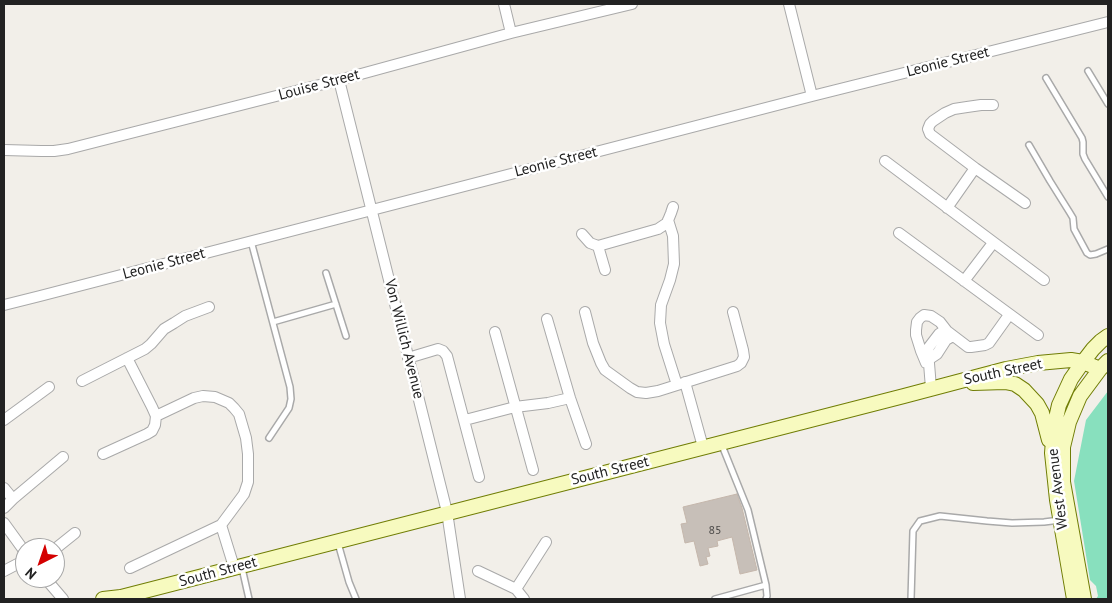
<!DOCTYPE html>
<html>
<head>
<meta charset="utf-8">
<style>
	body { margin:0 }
	#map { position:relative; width:1112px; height:603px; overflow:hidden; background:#f2efe9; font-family:"PT Sans",sans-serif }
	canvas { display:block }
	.frame { position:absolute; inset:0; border:5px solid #222; pointer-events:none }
	.north { position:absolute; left:15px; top:538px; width:50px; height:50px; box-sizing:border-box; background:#fff; border:1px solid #a7a7a7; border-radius:50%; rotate:221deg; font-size:14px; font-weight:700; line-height:20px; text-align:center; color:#222 }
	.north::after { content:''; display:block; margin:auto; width:18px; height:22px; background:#d40000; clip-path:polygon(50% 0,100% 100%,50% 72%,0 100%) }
</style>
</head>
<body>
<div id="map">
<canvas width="1112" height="603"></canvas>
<div class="frame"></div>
<div class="north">N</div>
</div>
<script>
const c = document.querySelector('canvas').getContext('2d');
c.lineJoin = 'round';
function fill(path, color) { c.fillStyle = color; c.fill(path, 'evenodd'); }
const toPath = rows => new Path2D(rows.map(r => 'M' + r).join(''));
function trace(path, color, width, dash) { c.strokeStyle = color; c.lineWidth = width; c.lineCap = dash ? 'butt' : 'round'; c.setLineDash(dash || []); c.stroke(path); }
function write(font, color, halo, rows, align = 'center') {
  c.font = font + ' "PT Sans",sans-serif'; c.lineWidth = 5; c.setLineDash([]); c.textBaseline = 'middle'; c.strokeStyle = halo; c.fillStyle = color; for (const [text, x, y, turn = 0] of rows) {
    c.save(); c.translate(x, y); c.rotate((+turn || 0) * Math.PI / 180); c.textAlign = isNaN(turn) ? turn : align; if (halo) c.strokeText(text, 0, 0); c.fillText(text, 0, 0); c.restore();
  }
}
const pitch = toPath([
	[1108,391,1108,599,1096,599,1098,596,1096,586,1090,580,1074,481,1086,420]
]);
const building = toPath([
	[737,494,742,508,757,570,740,574,732,537,717,541,718,546,708,548,710,556,706,557,708,564,700,566,694,541,685,543,681,524,687,523,683,507,737,494]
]);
const lane = toPath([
	[1088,71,1108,104],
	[1046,78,1082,138,1083,142,1083,154,1085,159,1108,197],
	[1029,145,1050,181,1070,213,1073,218,1074,229,1087,253,1090,255,1096,254,1108,249],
	[251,241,290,387,291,399,289,408,269,438],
	[326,273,346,336],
	[273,322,336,304],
	[721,443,748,510,766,585,767,596,766,599],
	[338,543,349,582,356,599],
	[242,568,249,599],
	[715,599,766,585],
	[911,599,913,531,920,521,940,516,987,521,1012,523,1044,522,1060,520]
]);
const street = toPath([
	[504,4,511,33],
	[789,4,812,96],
	[339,80,447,512,460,599],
	[993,105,981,105,967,107,954,109,945,113,933,121,930,124,928,129,930,134,975,168,1025,203],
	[4,150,41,151,54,151,68,149,339,80,511,33,632,4],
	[885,161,1044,280],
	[947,208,975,168],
	[668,220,673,236,674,264,670,280,661,305,660,323,664,344,677,385],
	[899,233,1038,335],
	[582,234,590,243,598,246,658,229,667,223,671,213,673,207],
	[598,246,605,270],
	[964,281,993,243],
	[4,305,40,296,812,96,1108,22],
	[585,312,593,343,601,363,605,370,630,388,637,392,646,393,658,391,677,385,737,366,741,363,744,357,743,350,733,312],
	[547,319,570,398,586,444],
	[495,332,533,470],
	[408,358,438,349,443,351,447,356,479,477],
	[928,360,937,354,946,340,953,336],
	[926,363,921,351,916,335,916,330,917,322,920,318,924,315,931,316,940,322,947,331],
	[82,381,145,349,151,344,164,329,174,323,185,316,209,307],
	[685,382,703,447],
	[931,388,928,351,929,347,939,334,942,332,947,331,968,347,971,347,985,345,989,343,1009,315],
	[4,420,49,387],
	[465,420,515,407,548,403,570,398],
	[103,454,147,434,152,431,155,425,156,416,152,407,127,358],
	[4,488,13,499],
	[4,508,13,499,63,457],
	[4,523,25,552],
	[221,525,234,567],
	[55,549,75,533],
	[130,568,221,525,244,494,248,482,248,454,246,438,239,414,234,408,229,403,215,397,203,396,194,398,156,416],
	[4,571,25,560],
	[478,571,516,589],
	[45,578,63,599],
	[524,599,516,589,546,542]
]);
const secondary = toPath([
	[973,383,1005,382,1015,384,1024,390,1037,404,1042,413,1049,440],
	[103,599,121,597,904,396,1006,369,1038,363,1071,360,1083,362,1100,369],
	[1074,599,1057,500,1052,453,1054,427,1059,405,1071,379,1083,362,1093,349,1101,341,1108,336],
	[1084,599,1063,482,1063,447,1069,422,1080,396,1100,369,1108,361]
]);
const numberNames = [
	["85",715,531]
];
const streetNames = [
	["Leonie Street",948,62,-14],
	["Louise Street",319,85,-15],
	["Leonie Street",556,162,-14],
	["Leonie Street",164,264,-15],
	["Von Willich Avenue",404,339,76],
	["South Street",1003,372,-12],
	["South Street",610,471,-14],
	["West Avenue",1058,489,-97],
	["South Street",218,572,-15]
];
fill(pitch, '#88e0be');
fill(building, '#c7bfb8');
trace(building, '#c4b6ab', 1);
trace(lane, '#a9a9a9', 8);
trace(street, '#a9a9a9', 12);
trace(secondary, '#707d05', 16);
trace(lane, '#fff', 5);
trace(street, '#fff', 10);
trace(secondary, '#f7fabf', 14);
write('12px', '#4b4948', null, numberNames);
write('15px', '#222', '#fff', streetNames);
</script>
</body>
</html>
